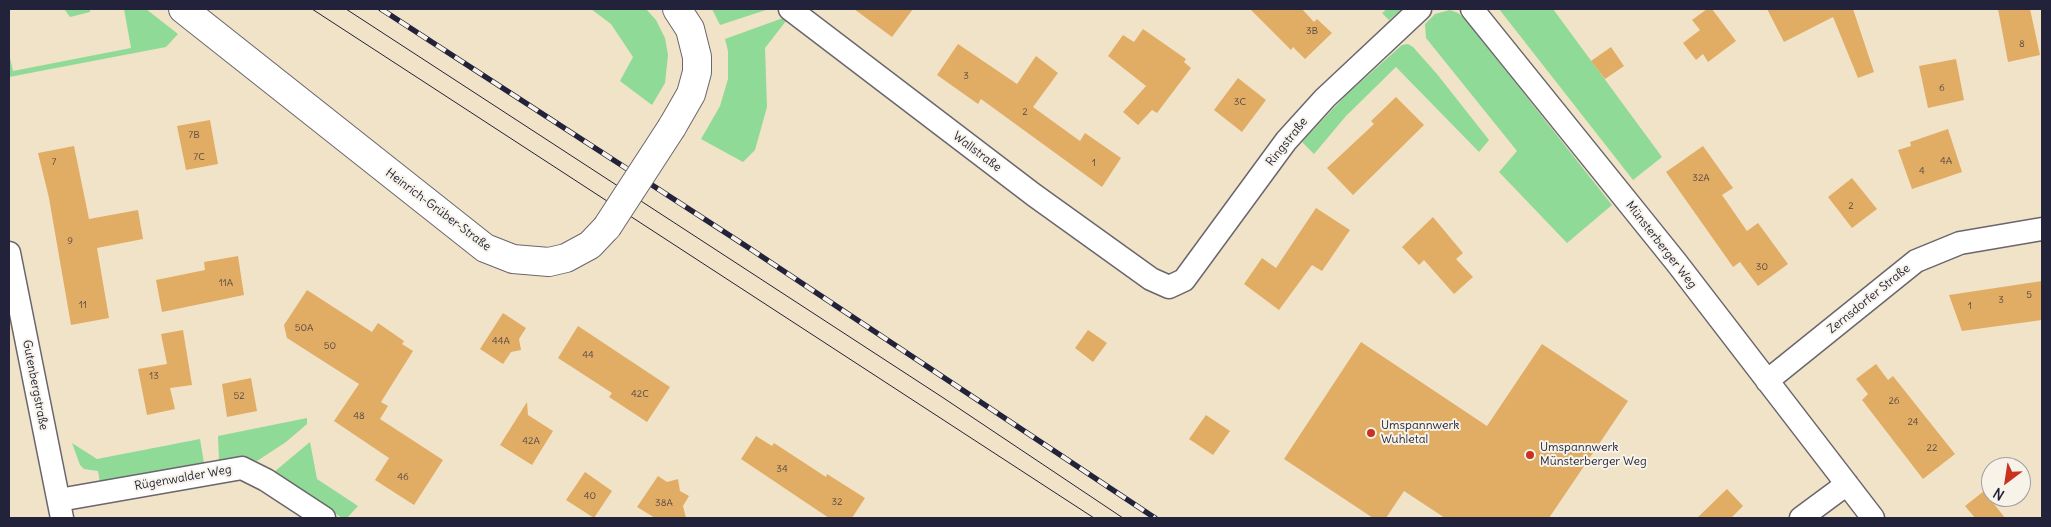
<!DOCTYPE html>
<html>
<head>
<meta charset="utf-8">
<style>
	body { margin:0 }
	#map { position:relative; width:2051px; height:527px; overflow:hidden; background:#f1e3c8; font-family:Delius,sans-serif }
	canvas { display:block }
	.frame { position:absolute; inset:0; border:10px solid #22223b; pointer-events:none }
	.north { position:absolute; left:1981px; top:457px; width:50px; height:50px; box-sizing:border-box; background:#f7f3e8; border:1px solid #a29fa3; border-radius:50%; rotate:211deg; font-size:14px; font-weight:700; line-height:20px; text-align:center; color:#22223b }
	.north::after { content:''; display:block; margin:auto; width:18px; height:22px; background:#c8321e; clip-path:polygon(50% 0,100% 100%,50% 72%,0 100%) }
</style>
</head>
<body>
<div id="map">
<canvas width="2051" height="527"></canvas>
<div class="frame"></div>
<div class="north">N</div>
</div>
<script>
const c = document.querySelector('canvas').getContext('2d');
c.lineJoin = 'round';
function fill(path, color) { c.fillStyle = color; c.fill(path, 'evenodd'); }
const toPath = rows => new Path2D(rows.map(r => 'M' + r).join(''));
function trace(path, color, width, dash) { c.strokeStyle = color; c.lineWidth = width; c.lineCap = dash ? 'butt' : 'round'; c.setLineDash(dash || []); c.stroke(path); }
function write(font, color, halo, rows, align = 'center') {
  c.font = font + ' Delius,sans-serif'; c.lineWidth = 4; c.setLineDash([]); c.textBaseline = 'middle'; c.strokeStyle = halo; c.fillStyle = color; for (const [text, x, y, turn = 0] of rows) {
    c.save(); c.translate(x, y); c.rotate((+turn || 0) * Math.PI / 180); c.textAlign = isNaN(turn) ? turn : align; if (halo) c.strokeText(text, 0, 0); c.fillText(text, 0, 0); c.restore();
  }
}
const green = toPath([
	[74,9,90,9,90,12,70,17,65,10],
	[124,9,146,9,178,34,166,47,9,77,9,54,13,71,131,48],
	[591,9,646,9,656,20,665,38,668,55,665,83,652,105,620,81,633,57,611,24],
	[712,9,769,9,720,25],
	[1387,9,1402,9,1389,20,1382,13],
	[1499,9,1553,9,1662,157,1633,180],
	[1450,10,1458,13,1465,19,1612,205,1567,243,1499,172,1517,151,1426,38,1425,24,1435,14],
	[783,18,786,21,765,48,767,107,755,150,743,162,701,139,720,106,728,79,728,51,725,39],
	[1408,44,1413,47,1437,74,1489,140,1479,152,1396,67,1346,116,1314,154,1302,142,1346,95,1402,45],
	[307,418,307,424,286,442,257,461,239,457,219,460,218,436],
	[200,439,204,463,100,483,98,471,84,469,80,465,72,443,97,459],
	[310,442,317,479,358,506,347,518,342,518,274,472]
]);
const building = toPath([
	[854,9,913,9,892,37],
	[1250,9,1302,9,1314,22,1317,19,1332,33,1305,59,1293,47,1291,50],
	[1707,9,1712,9,1736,41,1708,62,1703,54,1696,60,1683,43,1700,30,1692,20],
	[1767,9,1853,9,1874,72,1858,78,1833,17,1784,42],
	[1998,9,2030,9,2040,55,2008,62],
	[1143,29,1186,59,1184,62,1191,68,1157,113,1152,110,1138,125,1123,112,1146,86,1108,56,1123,35,1134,42],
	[958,44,1017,84,1036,56,1058,73,1033,107,1080,141,1085,133,1121,158,1102,187,981,99,978,104,937,75],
	[1611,47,1624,66,1605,79,1591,61],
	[1956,59,1964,100,1928,108,1919,66],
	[1238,78,1266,100,1242,132,1214,110],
	[1396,97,1424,125,1353,195,1327,168,1374,124,1371,121],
	[210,120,218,164,186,170,177,126],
	[1948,129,1962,172,1912,189,1898,150,1911,146,1910,142],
	[74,146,89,219,138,210,143,239,97,248,109,318,71,325,49,198,38,153],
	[1703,146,1733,188,1722,195,1747,231,1758,223,1788,264,1758,286,1740,262,1733,267,1666,172],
	[1852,178,1877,209,1852,228,1828,197],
	[1316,208,1350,230,1322,271,1312,265,1279,310,1244,284,1262,258,1276,268],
	[1433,217,1463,253,1456,259,1473,277,1454,294,1424,260,1419,265,1402,247],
	[238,256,244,295,162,312,156,280,205,270,204,262],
	[2042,281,2042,320,1962,331,1949,295],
	[307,290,372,332,378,323,404,341,402,344,413,351,381,402,388,406,380,419,443,460,414,505,375,480,389,458,334,421,359,384,287,338,284,325],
	[503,313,526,328,519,339,521,350,511,352,503,364,480,349],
	[578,326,670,387,647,422,609,397,612,393,558,358],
	[183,330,192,385,170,388,175,409,147,415,138,369,167,364,161,334],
	[1088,330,1107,343,1093,362,1075,348],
	[1361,342,1487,426,1542,344,1628,401,1549,518,1445,518,1404,491,1386,518,1373,518,1284,459],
	[1876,364,1888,380,1893,376,1955,454,1923,479,1862,400,1868,394,1856,379],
	[251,378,257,411,227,417,222,384],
	[527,402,528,415,553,431,532,465,500,445],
	[1206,415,1230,431,1213,455,1189,439],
	[756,436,772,446,774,443,826,477,827,474,865,498,852,518,829,518,741,459],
	[585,472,612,491,594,518,566,500],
	[658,476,667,482,678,479,680,491,689,496,683,506,686,518,655,518,637,507],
	[1727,489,1743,506,1731,518,1697,518],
	[1984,491,2005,518,1975,518,1965,506]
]);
const minor = toPath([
	[790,9,1034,195,1151,279,1169,287,1184,280,1286,141,1325,98,1420,9],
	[1472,9,1676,262,1873,518],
	[9,253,62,518],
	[1767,381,1916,261,1960,243,2042,229],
	[59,500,242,468,266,480,324,518],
	[1801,518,1847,484]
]);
const tertiary = toPath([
	[183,9,485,248,513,259,549,262,566,258,590,245,607,227],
	[672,127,691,94,697,72,697,57,690,29,677,9]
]);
const tram = toPath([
	[312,9,1094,518],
	[346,9,942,397,1123,518]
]);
const rail = toPath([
	[381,9,749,248,1155,518]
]);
const tertiaryBridge = toPath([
	[607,227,672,127]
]);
const markers = [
	[1371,433,5,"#c8321e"],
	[1530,455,5,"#c8321e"]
];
const numberNames = [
	["3B",1312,31],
	["8",2022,44],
	["3",966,76],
	["6",1942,88],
	["3C",1240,102],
	["2",1025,112],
	["7B",194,135],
	["7C",199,157],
	["4A",1946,161],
	["7",54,162],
	["1",1094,163],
	["4",1922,171],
	["32A",1701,178],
	["2",1851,206],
	["9",70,241],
	["30",1762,267],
	["11A",226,283],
	["5",2029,295],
	["3",2001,300],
	["11",83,305],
	["1",1970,306],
	["50A",304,328],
	["44A",501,341],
	["50",330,346],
	["44",588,355],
	["13",154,376],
	["42C",640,394],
	["52",239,396],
	["26",1894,401],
	["48",359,416],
	["24",1913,422],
	["42A",531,441],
	["22",1932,448],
	["34",782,469],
	["46",403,477],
	["40",590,496],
	["32",837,502],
	["38A",664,503]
];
const streetNames = [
	["Ringstraße",1287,142,-51],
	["Wallstraße",977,152,37],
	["Heinrich-Grüber-Straße",438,210,37],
	["Münsterberger Weg",1661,245,52],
	["Zernsdorfer Straße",1869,299,-39],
	["Gutenbergstraße",35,385,79],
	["Rügenwalder Weg",183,478,-10]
];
const poiNames = [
	["Umspannwerk",1381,426],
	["Wuhletal",1381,440],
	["Umspannwerk",1540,448],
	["Münsterberger Weg",1540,462]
];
fill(green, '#8fda96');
fill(building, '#e1ad65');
trace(minor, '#6a666c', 25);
trace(tertiary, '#6a666c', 30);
trace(minor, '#fff', 22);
trace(tertiary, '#fff', 28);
trace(tram, '#22223b', 1);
trace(rail, '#22223b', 5.5);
trace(rail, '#f7f3e8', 4, [11]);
trace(tertiaryBridge, '#6a666c', 30, []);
trace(tertiaryBridge, '#fff', 28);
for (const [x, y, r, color] of markers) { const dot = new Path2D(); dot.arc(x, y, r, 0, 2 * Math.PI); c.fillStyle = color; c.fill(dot); trace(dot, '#f7f3e8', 2); }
write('10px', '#524546', null, numberNames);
write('12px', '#22223b', '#f7f3e8', streetNames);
write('12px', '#22223b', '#f7f3e8', poiNames, 'left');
</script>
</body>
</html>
